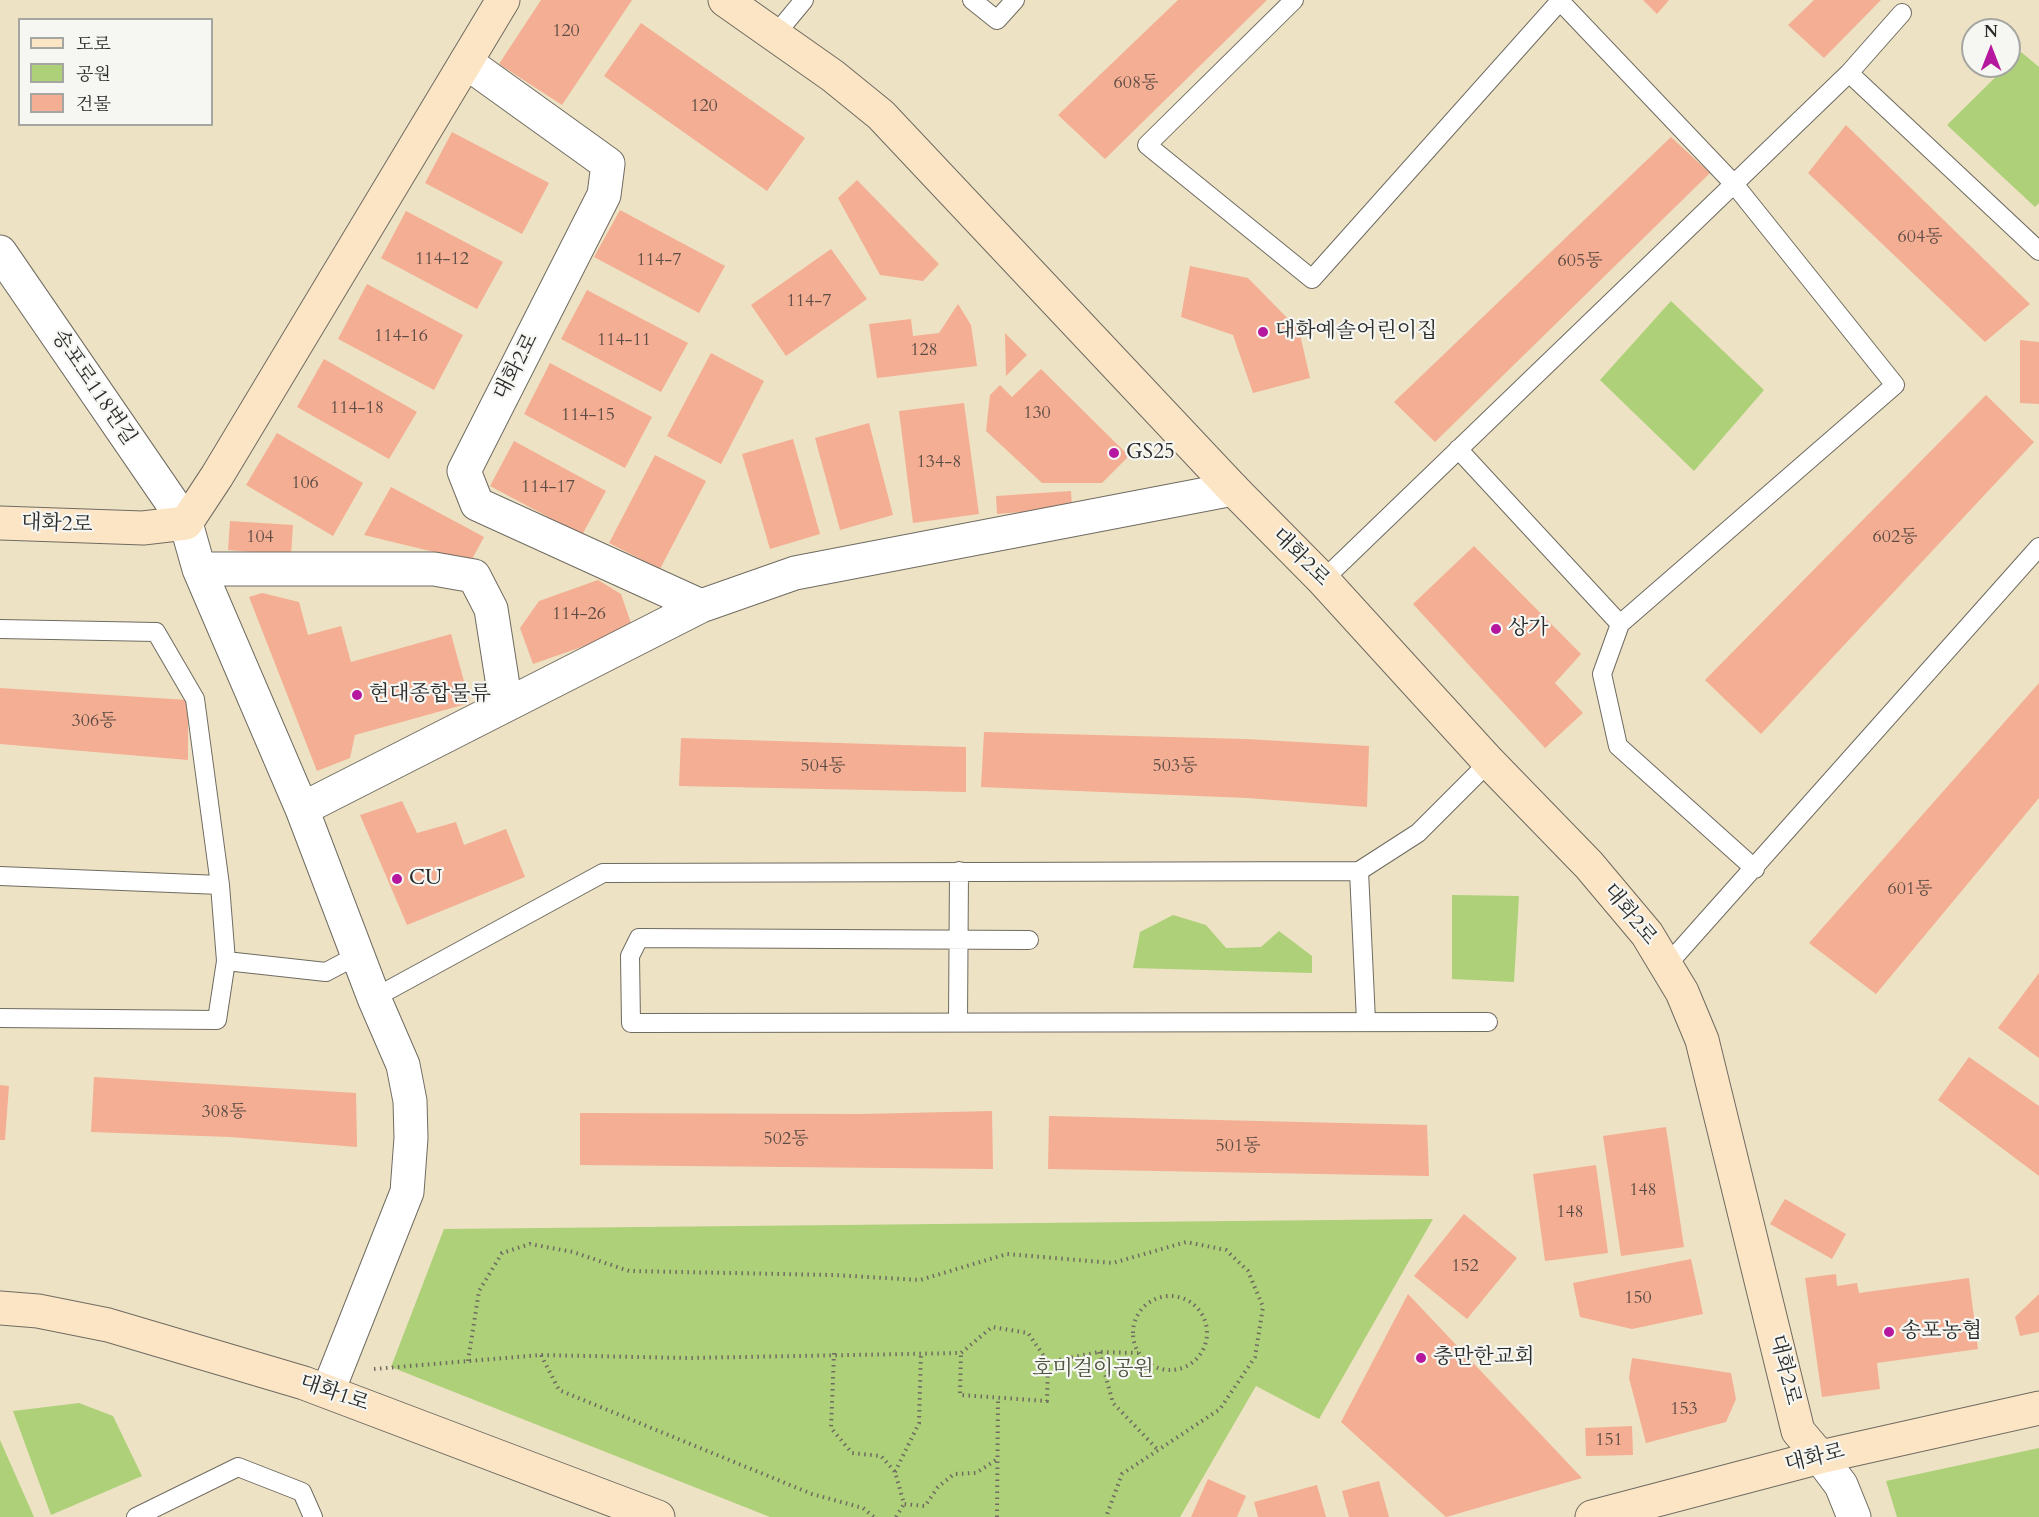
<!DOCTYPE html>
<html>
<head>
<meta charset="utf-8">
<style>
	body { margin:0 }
	#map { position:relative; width:2039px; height:1517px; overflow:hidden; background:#ede2c4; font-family:Cardo,"Noto Serif KR",serif }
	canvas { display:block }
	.legend { position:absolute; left:18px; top:18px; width:195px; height:108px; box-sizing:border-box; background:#f6f6f2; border:2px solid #a5a5a2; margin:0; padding:8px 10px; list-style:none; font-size:18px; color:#2b2b2b }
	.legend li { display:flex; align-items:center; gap:12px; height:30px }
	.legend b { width:30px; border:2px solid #a5a5a2 }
	.north { position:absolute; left:1961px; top:18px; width:60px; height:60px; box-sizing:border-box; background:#f6f6f2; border:2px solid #a5a5a2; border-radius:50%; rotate:0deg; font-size:16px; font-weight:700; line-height:24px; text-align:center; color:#2b2b2b }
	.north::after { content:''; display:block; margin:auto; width:21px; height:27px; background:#b5179e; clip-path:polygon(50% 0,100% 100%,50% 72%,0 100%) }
</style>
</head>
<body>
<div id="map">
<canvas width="2039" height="1517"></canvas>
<ul class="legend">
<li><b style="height:8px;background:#fce5c4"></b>도로</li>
<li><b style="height:16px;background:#add078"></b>공원</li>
<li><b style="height:16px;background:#f4ae93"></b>건물</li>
</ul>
<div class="north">N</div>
</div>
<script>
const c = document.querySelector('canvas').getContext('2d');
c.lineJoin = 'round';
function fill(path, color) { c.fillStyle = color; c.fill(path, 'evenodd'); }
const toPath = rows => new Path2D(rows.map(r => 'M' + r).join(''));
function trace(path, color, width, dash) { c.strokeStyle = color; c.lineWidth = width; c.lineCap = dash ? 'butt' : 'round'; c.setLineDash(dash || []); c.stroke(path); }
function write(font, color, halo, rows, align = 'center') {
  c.font = font + ' Cardo,"Noto Serif KR",serif'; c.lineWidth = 4.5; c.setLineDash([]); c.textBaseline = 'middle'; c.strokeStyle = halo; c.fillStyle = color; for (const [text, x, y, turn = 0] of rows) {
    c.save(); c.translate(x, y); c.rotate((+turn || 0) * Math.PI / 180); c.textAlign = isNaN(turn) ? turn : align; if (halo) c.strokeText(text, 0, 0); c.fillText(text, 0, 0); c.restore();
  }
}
const green = toPath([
	[2021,52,2039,67,2039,203,2035,207,1947,125],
	[1671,301,1764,390,1694,471,1600,380],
	[1452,895,1519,896,1514,982,1452,979],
	[1173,915,1206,925,1226,948,1261,947,1279,931,1312,956,1312,973,1133,968,1140,932],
	[1433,1219,1319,1419,1256,1386,1180,1517,770,1517,391,1367,444,1229],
	[79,1403,113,1416,142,1476,51,1515,13,1411],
	[0,1440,34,1517,0,1517],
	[2039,1448,2039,1517,1897,1517,1886,1481]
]);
const building = toPath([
	[541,0,632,0,562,105,499,64],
	[1178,0,1267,0,1105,159,1058,115],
	[1643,0,1669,0,1657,14],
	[1814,0,1881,0,1824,58,1788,25],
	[641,23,805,138,767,191,604,76],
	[1846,125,2030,304,1985,342,1808,173],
	[452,132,549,183,522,234,425,183],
	[1671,137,1710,173,1435,442,1394,402],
	[857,180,939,264,923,281,880,275,838,198],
	[620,210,725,266,699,313,594,257],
	[406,211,503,262,477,309,381,258],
	[831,249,867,299,786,356,751,305],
	[1190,266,1248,278,1299,330,1310,378,1253,393,1233,335,1181,317],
	[367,284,463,335,434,390,338,339],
	[587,290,688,343,661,392,561,339],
	[958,304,971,325,977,366,877,378,869,324,911,319,913,336,939,333],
	[1005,333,1027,355,1006,376],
	[2020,340,2039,342,2039,404,2020,403],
	[711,353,764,381,721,464,667,436],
	[324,359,417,412,389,459,297,407],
	[550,363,652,417,625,468,524,414],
	[1041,369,1129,456,1102,483,1042,483,986,431,990,395,1000,385,1012,397],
	[1986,395,2034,442,1761,734,1705,680],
	[964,403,979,514,913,523,899,411],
	[869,423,893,515,840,530,815,438],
	[277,433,363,483,333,536,246,485],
	[793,439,820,534,770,549,742,454],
	[514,441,606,491,582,535,490,486],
	[655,455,706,481,660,569,609,543],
	[391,487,484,537,471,561,364,535],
	[1071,491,1072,508,997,514,996,496],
	[230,521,293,525,291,555,228,550],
	[1474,546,1581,654,1555,683,1583,713,1545,748,1413,604],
	[598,580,621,594,633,629,533,664,520,628,539,601],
	[262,593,299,602,308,635,341,626,351,662,451,634,470,703,355,735,350,758,317,771,249,597],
	[2039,683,2039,798,1876,994,1809,943],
	[0,688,188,700,188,760,0,744],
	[984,732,1246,739,1369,746,1367,807,1247,798,981,787],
	[681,738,966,747,966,792,679,786],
	[402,801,417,833,456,822,464,845,506,829,525,877,407,925,360,815],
	[2039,973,2039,1058,1998,1028],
	[1969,1057,2039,1106,2039,1176,1938,1100],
	[94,1077,356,1093,357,1147,230,1137,91,1132],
	[0,1085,9,1086,5,1140,0,1140],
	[992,1111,993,1169,580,1165,580,1113,861,1114],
	[1049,1116,1427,1125,1429,1176,1048,1169],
	[1666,1127,1684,1247,1621,1256,1603,1136],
	[1596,1165,1608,1253,1545,1261,1533,1174],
	[1785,1199,1846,1234,1832,1259,1770,1224],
	[1464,1214,1517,1258,1467,1319,1414,1276],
	[1691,1259,1703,1314,1632,1329,1580,1317,1573,1283],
	[1836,1274,1837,1286,1857,1283,1859,1293,1969,1278,1978,1349,1877,1363,1880,1389,1822,1397,1805,1278],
	[1408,1294,1582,1478,1446,1517,1341,1422],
	[2039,1294,2039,1332,2020,1336,2015,1317],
	[1632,1358,1731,1373,1736,1399,1726,1422,1646,1443,1629,1378],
	[1632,1426,1633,1455,1586,1456,1585,1428],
	[1208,1479,1246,1496,1237,1517,1191,1517],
	[1379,1481,1389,1517,1349,1517,1342,1491],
	[1317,1485,1326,1517,1258,1517,1254,1502]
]);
const path = toPath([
	'1133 1333a37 37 0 1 1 74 0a37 37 0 1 1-74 0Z',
	[1099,1352,1113,1403,1158,1450],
	[834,1353,831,1428,852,1453,881,1456,895,1472,904,1504,925,1506,938,1487,954,1474,976,1473,996,1460],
	[541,1355,559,1390,812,1494,863,1508,874,1517],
	[468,1361,479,1291,502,1253,530,1244,573,1252,629,1271,833,1275,920,1280,1007,1254,1113,1263,1186,1242,1226,1250,1248,1271,1263,1307,1255,1357,1220,1409,1122,1474,1106,1517],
	[1048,1362,1099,1352,1138,1353],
	[374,1369,541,1355,687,1358,961,1353,992,1327,1028,1333,1048,1362,1047,1401,960,1395,961,1353],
	[895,1472,919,1423,921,1352],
	[896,1517,904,1504],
	[997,1517,998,1399]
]);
const lane = toPath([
	[972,0,997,20,1015,0],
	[1294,0,1147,145,1312,279,1560,1],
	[1559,0,1734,184,1895,385,1620,624,1602,674,1618,746,1755,869],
	[775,35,804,0],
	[1849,73,1902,13],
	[1458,449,1620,624],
	[1323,580,1849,73,2039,251],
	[0,629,156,632,195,699,220,885,226,961,217,1020,0,1018],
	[1359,871,1366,1021],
	[0,876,220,885],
	[1029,940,639,938,630,956,631,1023,1488,1022],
	[226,961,326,972,358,955],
	[1667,965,2039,547],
	[374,998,603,873,1359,871,1418,833,1489,762],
	[958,1021,959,871],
	[136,1517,238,1467,302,1492,313,1517]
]);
const street = toPath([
	[466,62,608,164,604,195,464,471,477,504,701,606],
	[0,252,186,523,199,569,302,809,374,998,403,1065,410,1101,411,1138,407,1192,328,1391],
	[199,569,434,569,474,576,491,609,506,705],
	[302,809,701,606,795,573,1233,489],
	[1820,1457,1841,1485,1854,1517]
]);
const secondary = toPath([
	[725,0,833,76,881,115,1233,489,1323,580,1489,762,1589,865,1647,934,1682,992,1702,1040,1798,1431,1820,1457],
	[0,523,143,528,186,523,217,476,503,0],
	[0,1308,38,1311,108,1325,304,1383,658,1517],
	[1592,1517,1820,1457,2039,1408]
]);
const markers = [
	[1263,332,6,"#b5179e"],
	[1114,453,6,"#b5179e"],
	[1496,629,6,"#b5179e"],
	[357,695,6,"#b5179e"],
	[397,879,6,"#b5179e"],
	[1889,1332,6,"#b5179e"],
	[1421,1358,6,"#b5179e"]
];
const numberNames = [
	["120",566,32],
	["608동",1136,84],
	["120",704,107],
	["604동",1920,238],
	["114-12",442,260],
	["114-7",659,261],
	["605동",1580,262],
	["114-7",809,302],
	["114-16",401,337],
	["114-11",624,341],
	["128",924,351],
	["114-18",357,409],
	["130",1037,414],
	["114-15",588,416],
	["134-8",939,463],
	["106",305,484],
	["114-17",548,488],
	["104",260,538],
	["602동",1895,538],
	["114-26",579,615],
	["306동",94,722],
	["504동",823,767],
	["503동",1175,767],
	["601동",1910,890],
	["308동",224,1113],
	["502동",786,1140],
	["501동",1238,1147],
	["148",1643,1191],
	["148",1570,1213],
	["152",1465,1267],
	["150",1638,1299],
	["153",1684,1410],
	["151",1609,1441]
];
const poiNames = [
	["대화예솔어린이집",1275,332],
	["GS25",1126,453],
	["상가",1508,629],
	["현대종합물류",369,695],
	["CU",409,879],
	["송포농협",1901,1332],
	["충만한교회",1433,1358]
];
const streetNames = [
	["대화2로",517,367,-63],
	["송포로118번길",93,388,56],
	["대화2로",57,525,2],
	["대화2로",1300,558,45],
	["대화2로",1629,915,51],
	["대화2로",1784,1370,76],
	["대화1로",334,1394,19],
	["대화로",1815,1459,-14]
];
const parkNames = [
	["호미걸이공원",1093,1370]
];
fill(green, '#add078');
fill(building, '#f4ae93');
trace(lane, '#6f6b61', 20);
trace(street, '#6f6b61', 35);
trace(secondary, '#6f6b61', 35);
trace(path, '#6f6b61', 4, [1.5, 4.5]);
trace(lane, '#fff', 18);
trace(street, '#fff', 33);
trace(secondary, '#fce5c4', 33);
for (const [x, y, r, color] of markers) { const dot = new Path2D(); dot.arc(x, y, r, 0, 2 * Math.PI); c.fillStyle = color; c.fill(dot); trace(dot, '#f6f6f2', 2); }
write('18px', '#5d4c45', null, numberNames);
write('21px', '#2b2b2b', '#f6f6f2', poiNames, 'left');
write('21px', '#2b2b2b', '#f6f6f2', streetNames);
write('21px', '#4c543e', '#f6f6f2', parkNames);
</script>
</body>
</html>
